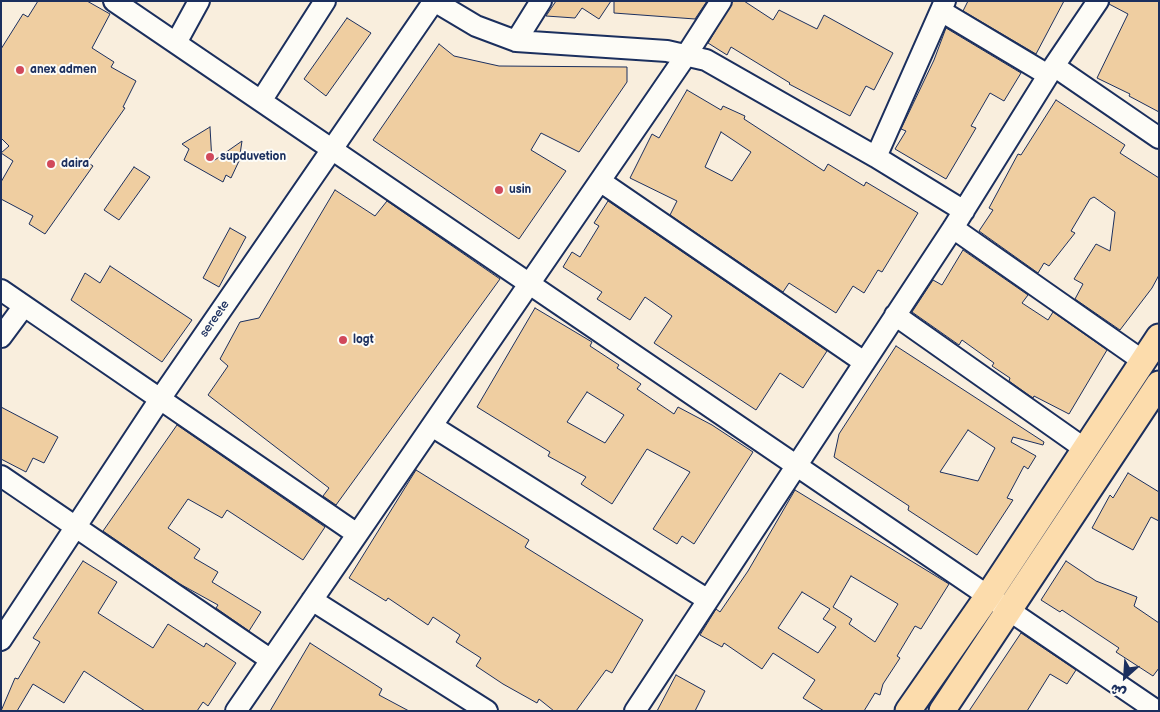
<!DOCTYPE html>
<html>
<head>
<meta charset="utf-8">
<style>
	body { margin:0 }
	#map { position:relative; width:1160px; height:712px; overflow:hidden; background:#f9eedd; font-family:"Balsamiq Sans","Playpen Sans Arabic",sans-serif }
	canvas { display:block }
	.frame { position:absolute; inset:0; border:2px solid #1b2f5e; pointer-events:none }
	.north { position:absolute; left:1100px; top:652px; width:50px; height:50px; -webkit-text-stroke:4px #fdfcf7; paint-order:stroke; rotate:206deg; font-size:14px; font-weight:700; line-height:20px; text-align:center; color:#1b2f5e }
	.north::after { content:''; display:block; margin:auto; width:18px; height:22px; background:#1b2f5e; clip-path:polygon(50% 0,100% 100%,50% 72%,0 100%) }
</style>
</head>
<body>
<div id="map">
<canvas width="1160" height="712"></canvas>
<div class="frame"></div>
<div class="north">ش</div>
</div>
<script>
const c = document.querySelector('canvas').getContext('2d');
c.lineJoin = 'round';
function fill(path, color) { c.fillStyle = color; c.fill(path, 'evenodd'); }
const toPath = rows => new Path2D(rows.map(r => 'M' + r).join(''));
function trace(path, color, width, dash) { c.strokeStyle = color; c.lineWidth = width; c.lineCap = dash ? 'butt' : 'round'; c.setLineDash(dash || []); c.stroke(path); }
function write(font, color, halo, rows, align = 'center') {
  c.font = font + ' "Balsamiq Sans",sans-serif'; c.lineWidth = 4; c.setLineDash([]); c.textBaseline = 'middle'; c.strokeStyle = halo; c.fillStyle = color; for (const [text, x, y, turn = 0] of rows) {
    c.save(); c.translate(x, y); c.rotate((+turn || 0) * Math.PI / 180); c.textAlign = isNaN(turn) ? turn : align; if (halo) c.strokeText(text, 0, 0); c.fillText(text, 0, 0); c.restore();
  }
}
const building = toPath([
	[38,1,87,1,110,14,92,48,114,62,111,67,136,81,123,107,125,108,87,162,93,166,45,234,29,224,33,216,1,199,1,182,13,161,1,153,9,146,1,138,1,49,23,14,28,17,38,1],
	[556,1,611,1,599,19,582,8,575,18,546,16,556,1],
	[614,1,707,1,695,19,614,13,614,1],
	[733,1,744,1,773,20,779,10,817,29,824,15,893,53,874,90,866,86,850,116,789,84,790,83,731,47,727,55,708,43,733,1],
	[968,1,1064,1,1036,54,963,11,968,1],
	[1110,1,1159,1,1159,112,1129,96,1130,94,1097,78,1128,14,1109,4,1110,1],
	[347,18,371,33,326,96,304,79,347,18],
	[946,28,1021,73,1004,101,990,93,971,126,976,128,946,179,895,149,906,131,901,129,934,60,946,28],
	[439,44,454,56,499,66,627,67,627,82,579,152,541,133,531,150,566,171,519,239,373,140,439,44],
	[687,90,721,110,723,106,745,116,744,119,824,171,828,164,864,186,866,182,918,213,882,272,878,270,864,293,853,286,836,313,789,283,783,292,670,215,677,201,630,178,652,134,659,138,687,90],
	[721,132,751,152,732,181,705,167,721,132],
	[1056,100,1125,145,1120,153,1159,178,1159,275,1152,288,1120,330,1075,299,1083,284,1074,279,1096,244,1110,251,1115,212,1094,197,1090,199,1071,231,1075,233,1049,266,1044,263,1038,273,979,231,993,210,989,208,1018,154,1021,155,1056,100],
	[210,127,212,162,242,141,239,161,231,178,226,175,223,182,184,160,189,149,182,144,210,127],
	[134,167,150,177,119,220,104,210,134,167],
	[335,190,375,216,387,201,500,279,336,505,323,496,329,488,208,395,228,366,220,359,240,322,259,318,335,190],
	[608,201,827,351,803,388,780,373,756,410,654,343,672,316,645,297,630,320,597,299,602,292,563,267,572,252,580,257,599,226,594,223,608,201],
	[230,228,246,237,219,287,203,278,230,228],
	[963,250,1028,295,1022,303,1048,320,1053,312,1107,350,1069,414,1034,396,1033,398,1009,381,1010,378,992,366,994,363,962,340,959,345,912,312,933,280,942,285,963,250],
	[110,266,192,320,162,362,71,300,85,273,100,283,110,266],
	[535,308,592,342,590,346,619,365,617,368,641,384,637,389,674,414,678,407,712,425,753,452,694,544,682,536,677,544,653,529,690,472,647,449,612,504,581,484,586,477,548,456,550,452,477,407,535,308],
	[587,392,624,415,605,443,567,422,587,392],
	[896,346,1044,442,1043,445,1013,437,1011,442,1036,456,1028,469,1024,466,1007,498,1013,500,977,555,908,510,909,506,834,457,839,434,896,346],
	[968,430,995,448,978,481,940,472,968,430],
	[1,407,58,437,44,463,33,458,26,472,1,459,1,407],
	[177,425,325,527,303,560,227,510,222,518,188,499,168,528,200,549,194,558,218,572,212,582,261,612,249,631,216,608,218,605,180,584,103,531,177,425],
	[416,470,529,540,525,547,643,620,612,673,606,670,576,711,554,711,539,699,537,703,503,684,476,666,481,658,456,642,460,635,433,617,428,625,388,598,386,601,349,578,416,470],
	[1128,473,1159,492,1159,521,1151,517,1133,550,1092,528,1110,495,1113,498,1128,473],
	[795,490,949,584,921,629,915,626,897,656,900,658,883,684,880,695,875,693,864,711,824,711,803,698,815,680,773,653,762,669,724,643,722,647,700,635,716,609,720,612,748,571,795,490],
	[851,576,898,604,875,642,849,624,852,619,833,607,851,576],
	[802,592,830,609,823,619,836,627,818,653,778,628,802,592],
	[83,561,117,582,98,613,153,648,168,624,204,647,206,643,236,663,208,706,203,702,197,711,145,711,84,671,64,703,33,684,17,711,1,711,15,678,18,679,40,642,33,638,83,561],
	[1066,561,1096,581,1137,597,1134,606,1159,623,1159,668,1153,676,1116,652,1119,648,1062,610,1060,612,1041,600,1066,561],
	[1021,633,1076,670,1067,684,1050,674,1027,711,969,711,1021,633],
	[310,643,382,689,379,695,409,711,270,711,310,643],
	[676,675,705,691,695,711,657,711,676,675]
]);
const minor = toPath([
	[114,1,1157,711],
	[434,1,476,26,516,41,667,51,706,60,876,157,964,211],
	[941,11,1048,75],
	[516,41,541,1],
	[176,43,199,1],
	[1054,66,1159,138],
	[261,101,325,1],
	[876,157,945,1],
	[600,181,864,362],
	[953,228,1143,361],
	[1,290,357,534],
	[895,315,1085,449],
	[1,337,24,306],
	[432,426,708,600],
	[1,476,271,660],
	[312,600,487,711],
	[1,640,160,399,434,1],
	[236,711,687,54,721,1],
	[635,711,953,228,1054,66,1098,1]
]);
const major = toPath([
	[908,711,988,596,1159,337],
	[942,711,1159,384]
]);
const markers = [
	[20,70,5,"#d1495b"],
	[210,157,5,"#d1495b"],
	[51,164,5,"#d1495b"],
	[499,190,5,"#d1495b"],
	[343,340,5,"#d1495b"]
];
const poiNames = [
	["anex admen",30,70],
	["supduvetion",220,157],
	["daira",61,164],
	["usin",509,190],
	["logt",353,340]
];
const streetNames = [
	["sereete",215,319,-55]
];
fill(building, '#efcea1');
trace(building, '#1b2f5e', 1);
trace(minor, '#1b2f5e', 24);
trace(major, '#1b2f5e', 29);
trace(minor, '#fdfcf7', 20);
trace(major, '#fcdcac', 25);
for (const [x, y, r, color] of markers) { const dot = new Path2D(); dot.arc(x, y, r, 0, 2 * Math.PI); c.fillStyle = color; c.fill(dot); trace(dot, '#fdfcf7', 2); }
write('bold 12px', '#1b2f5e', '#fdfcf7', poiNames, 'left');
write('12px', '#1b2f5e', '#fdfcf7', streetNames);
</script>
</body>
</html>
